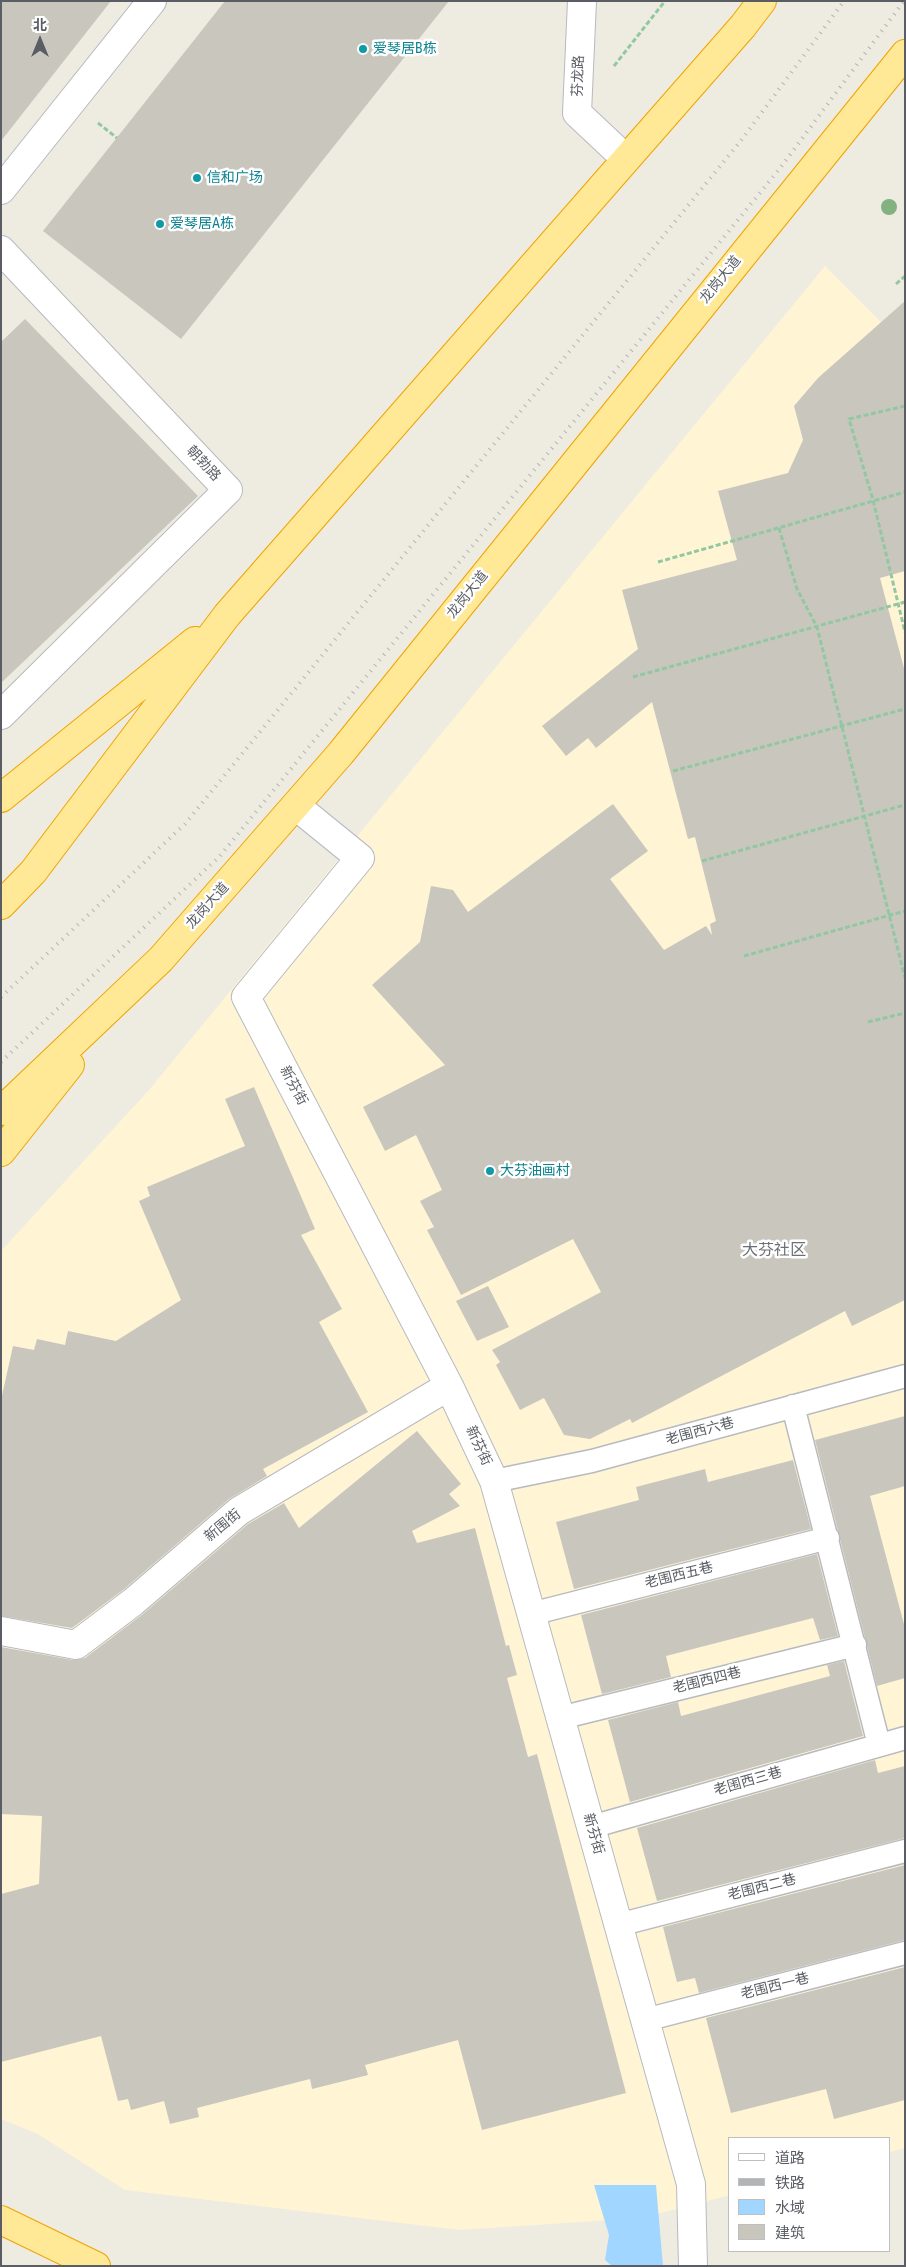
<!DOCTYPE html>
<html>
<head>
<meta charset="utf-8">
<style>
	body { margin:0 }
	#map { position:relative; width:906px; height:2267px; overflow:hidden; background:#eeebe1; font-family:"Roboto Condensed","Noto Sans SC",sans-serif }
	canvas { display:block }
	.frame { position:absolute; inset:0; border:2px solid #5a5e64; pointer-events:none }
	.legend { position:absolute; left:728px; top:2137px; width:162px; height:115px; box-sizing:border-box; background:#fff; border:1px solid #bdbfc1; margin:0; padding:6px 9px; list-style:none; font-size:15px; color:#5a5e64 }
	.legend li { display:flex; align-items:center; gap:10px; height:25px }
	.legend b { width:25px; border:1px solid #bdbfc1 }
	.north { position:absolute; left:15px; top:15px; width:50px; height:50px; -webkit-text-stroke:4px #fff; paint-order:stroke; rotate:0deg; font-size:14px; font-weight:700; line-height:20px; text-align:center; color:#5a5e64 }
	.north::after { content:''; display:block; margin:auto; width:18px; height:22px; background:#5a5e64; clip-path:polygon(50% 0,100% 100%,50% 72%,0 100%) }
</style>
</head>
<body>
<div id="map">
<canvas width="906" height="2267"></canvas>
<div class="frame"></div>
<ul class="legend">
<li><b style="height:6px;background:#fff"></b>道路</li>
<li><b style="height:6px;background:#b3b4b5"></b>铁路</li>
<li><b style="height:14px;background:#a0d6ff"></b>水域</li>
<li><b style="height:14px;background:#c9c6be"></b>建筑</li>
</ul>
<div class="north">北</div>
</div>
<script>
const c = document.querySelector('canvas').getContext('2d');
c.lineJoin = 'round';
function fill(path, color) { c.fillStyle = color; c.fill(path, 'evenodd'); }
const toPath = rows => new Path2D(rows.map(r => 'M' + r).join(''));
function trace(path, color, width, dash) { c.strokeStyle = color; c.lineWidth = width; c.lineCap = dash ? 'butt' : 'round'; c.setLineDash(dash || []); c.stroke(path); }
function write(font, color, halo, rows, align = 'center') {
  c.font = font + ' "Roboto Condensed","Noto Sans SC",sans-serif'; c.lineWidth = 5; c.setLineDash([]); c.textBaseline = 'middle'; c.strokeStyle = halo; c.fillStyle = color; for (const [text, x, y, turn = 0] of rows) {
    c.save(); c.translate(x, y); c.rotate((+turn || 0) * Math.PI / 180); c.textAlign = isNaN(turn) ? turn : align; if (halo) c.strokeText(text, 0, 0); c.fillText(text, 0, 0); c.restore();
  }
}
const commercial = toPath([
	[825,266,905,346,905,2148,890,2152,890,2138,730,2138,730,2195,642,2218,460,2230,125,2190,38,2134,1,2119,1,1251,149,1090]
]);
const water = toPath([
	[594,2185,656,2185,663,2266,612,2266,605,2260,609,2235]
]);
const building = toPath([
	[1,1,111,1,1,141],
	[225,1,449,1,181,339,43,231],
	[905,301,905,571,880,578,905,672,905,1300,852,1326,845,1311,632,1423,630,1419,590,1439,564,1435,544,1398,520,1410,496,1365,500,1362,492,1350,601,1292,573,1239,461,1295,427,1230,434,1227,420,1201,442,1190,416,1135,385,1151,363,1107,445,1065,372,985,420,942,431,886,453,890,468,912,613,804,648,851,610,879,664,950,706,926,712,935,710,924,716,921,695,837,688,839,652,702,596,748,588,738,566,756,542,726,638,649,622,590,737,560,718,491,788,473,803,440,794,406,818,378],
	[25,319,198,496,1,683,1,342],
	[254,1087,315,1229,301,1235,342,1309,319,1322,368,1412,263,1469,267,1476,229,1499,123,1590,72,1628,1,1616,1,1400,13,1346,34,1350,37,1339,65,1345,68,1331,116,1341,181,1300,139,1201,150,1196,147,1187,245,1146,225,1099],
	[488,1286,509,1327,477,1341,456,1301],
	[905,1416,905,1486,870,1496,905,1628,905,1678,877,1686,815,1440],
	[417,1431,461,1484,449,1494,460,1506,412,1531,417,1543,475,1528,506,1646,509,1645,517,1675,507,1678,528,1757,537,1754,626,2093,482,2130,458,2040,365,2065,368,2075,312,2089,310,2079,197,2108,199,2117,170,2124,164,2101,131,2110,128,2099,118,2101,101,2036,1,2062,1,1894,39,1884,42,1816,1,1814,1,1647,73,1660,85,1658,143,1614,248,1524,284,1503,299,1528],
	[793,1460,811,1529,574,1589,556,1522,639,1500,636,1487,705,1469,708,1482],
	[817,1554,838,1636,820,1640,813,1618,666,1656,671,1677,602,1694,581,1615],
	[844,1661,863,1736,630,1802,608,1720,678,1702,681,1716,830,1676,827,1665],
	[875,1760,878,1773,905,1766,905,1838,657,1901,637,1828],
	[905,1865,905,1940,699,1993,695,1978,677,1982,663,1927],
	[905,1967,905,2100,834,2119,826,2089,731,2113,706,2018]
]);
const path = toPath([
	[614,66,665,1],
	[98,123,117,138],
	[896,284,905,276],
	[905,406,849,419,873,500,905,632],
	[779,528,797,589,817,627,905,978],
	[658,562,905,492],
	[633,677,905,602],
	[673,771,905,709],
	[702,861,905,805],
	[744,956,905,911],
	[868,1022,905,1013]
]);
const service = toPath([
	[793,1406,879,1745],
	[494,1481,592,1461,905,1376],
	[531,1614,828,1538],
	[560,1718,855,1645],
	[591,1827,905,1738],
	[618,1925,905,1851],
	[645,2020,905,1953]
]);
const minor = toPath([
	[582,1,577,113,626,159],
	[1,190,152,1],
	[1,250,228,490,1,715],
	[296,806,360,858,246,997,449,1386,494,1481,691,2184,693,2266],
	[1,1631,76,1645,133,1602,239,1511,449,1386]
]);
const trunk = toPath([
	[1,798,195,641],
	[1,905,33,872,227,615,743,26,762,1],
	[1,1111,161,959,341,753,905,54],
	[1,1152,70,1065],
	[1,2220,96,2266]
]);
const rail = toPath([
	[1,997,185,824,743,138,844,1],
	[1,1062,220,856,781,167,904,1]
]);
const trees = [
	[889,207]
];
const markers = [
	[363,49,5,"#0f9aa8"],
	[197,178,5,"#0f9aa8"],
	[160,224,5,"#0f9aa8"],
	[490,1171,5,"#0f9aa8"]
];
const cultureNames = [
	["爱琴居B栋",373,49],
	["信和广场",207,178],
	["爱琴居A栋",170,224],
	["大芬油画村",500,1171]
];
const streetNames = [
	["芬龙路",579,76,-88],
	["龙岗大道",721,280,-51],
	["朝勃路",203,464,47],
	["龙岗大道",468,595,-51],
	["龙岗大道",208,906,-48],
	["新芬街",293,1086,62],
	["老围西六巷",700,1432,-15],
	["新芬街",478,1446,65],
	["新围街",223,1526,-39],
	["老围西五巷",679,1576,-14],
	["老围西四巷",707,1681,-14],
	["老围西三巷",748,1782,-16],
	["新芬街",593,1834,74],
	["老围西二巷",762,1888,-14],
	["老围西一巷",775,1987,-14]
];
const quarterNames = [
	["大芬社区",774,1251]
];
fill(commercial, '#fff5d5');
fill(water, '#a0d6ff');
fill(building, '#c9c6be');
trace(service, '#b7babf', 25);
trace(minor, '#b7babf', 30);
trace(trunk, '#efa400', 30);
trace(path, '#92c8a1', 3, [5, 2.5]);
trace(service, '#fff', 22);
trace(minor, '#fff', 28);
trace(trunk, '#ffe896', 28);
trace(rail, '#b3b4b5', 4, [1, 6]);
c.fillStyle = '#83b180';
for (const [x, y] of trees) { c.beginPath(); c.arc(x, y, 8, 0, 2 * Math.PI); c.fill(); }
for (const [x, y, r, color] of markers) { const dot = new Path2D(); dot.arc(x, y, r, 0, 2 * Math.PI); c.fillStyle = color; c.fill(dot); trace(dot, '#fff', 2); }
write('14px', '#0d838f', '#fff', cultureNames, 'left');
write('14px', '#5a5e64', '#fff', streetNames);
write('16px', '#6b7076', '#fff', quarterNames);
</script>
</body>
</html>
